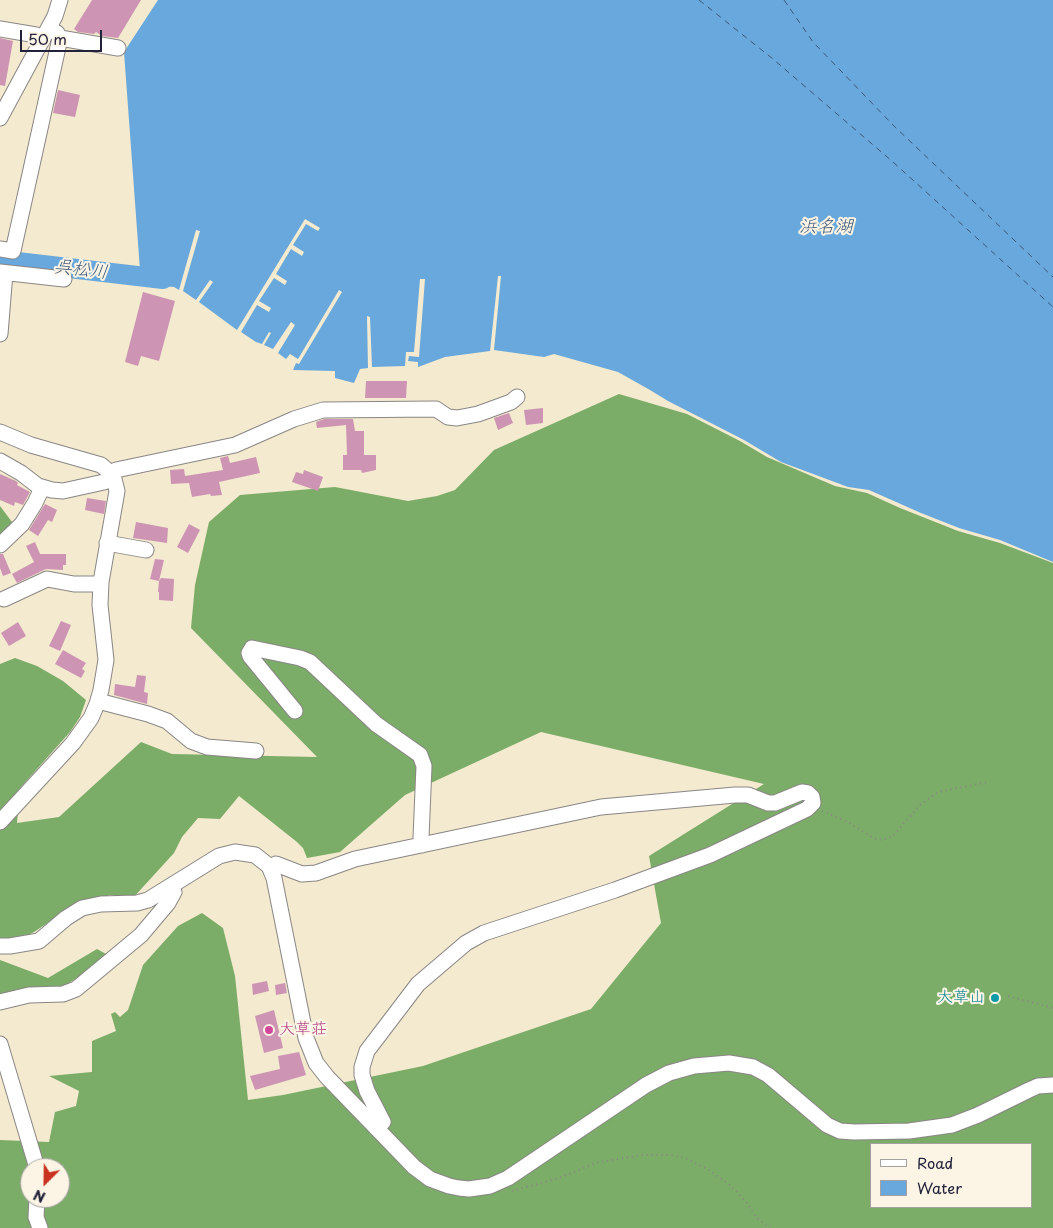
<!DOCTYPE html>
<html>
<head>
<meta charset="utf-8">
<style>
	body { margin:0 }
	#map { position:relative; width:1053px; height:1228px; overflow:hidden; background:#f3eacf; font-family:"Playpen Sans",sans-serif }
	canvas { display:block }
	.legend { position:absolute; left:870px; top:1143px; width:162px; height:65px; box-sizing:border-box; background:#fcf5e5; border:1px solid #a5a1a1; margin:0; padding:6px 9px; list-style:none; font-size:15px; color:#22223b }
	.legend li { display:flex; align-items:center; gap:10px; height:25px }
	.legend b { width:25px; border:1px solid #a5a1a1 }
	.north { position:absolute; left:20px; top:1158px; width:50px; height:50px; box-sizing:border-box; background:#fcf5e5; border:1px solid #a5a1a1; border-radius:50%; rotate:203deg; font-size:14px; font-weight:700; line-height:20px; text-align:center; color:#22223b }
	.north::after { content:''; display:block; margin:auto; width:18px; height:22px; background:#c8321e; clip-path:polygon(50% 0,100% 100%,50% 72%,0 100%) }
	.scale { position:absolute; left:20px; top:30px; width:82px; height:22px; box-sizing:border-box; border:2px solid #22223b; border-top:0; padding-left:6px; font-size:15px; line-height:18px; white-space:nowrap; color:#22223b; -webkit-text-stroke:4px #fcf5e5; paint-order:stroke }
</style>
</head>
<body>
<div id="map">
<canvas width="1053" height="1228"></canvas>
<ul class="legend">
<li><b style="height:6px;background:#fff"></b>Road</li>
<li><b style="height:14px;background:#68a8dc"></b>Water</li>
</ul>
<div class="north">N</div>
<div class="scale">50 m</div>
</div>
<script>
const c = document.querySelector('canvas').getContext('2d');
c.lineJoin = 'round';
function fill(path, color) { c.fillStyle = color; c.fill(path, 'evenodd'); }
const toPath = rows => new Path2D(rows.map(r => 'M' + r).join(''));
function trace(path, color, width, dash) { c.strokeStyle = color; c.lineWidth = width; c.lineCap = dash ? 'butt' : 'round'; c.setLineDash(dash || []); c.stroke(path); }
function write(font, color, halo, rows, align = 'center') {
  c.font = font + ' "Playpen Sans","Klee One",sans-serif'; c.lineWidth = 4; c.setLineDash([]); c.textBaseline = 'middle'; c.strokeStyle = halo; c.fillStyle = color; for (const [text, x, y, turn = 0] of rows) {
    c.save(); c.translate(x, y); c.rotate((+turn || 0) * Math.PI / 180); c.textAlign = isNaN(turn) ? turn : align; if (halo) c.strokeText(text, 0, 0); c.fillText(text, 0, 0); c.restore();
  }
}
const forest = toPath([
	[619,394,687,414,740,441,767,457,835,486,867,493,900,508,958,531,1000,543,1053,563,1053,1228,0,1228,0,1140,49,1142,55,1112,76,1106,79,1091,49,1076,92,1072,92,1041,116,1031,111,1014,115,1012,120,1017,128,1010,143,965,178,926,202,913,223,928,235,976,248,1100,283,1095,423,1066,591,1009,661,923,649,856,764,784,541,732,405,795,340,852,307,858,303,848,297,842,239,796,220,819,198,818,182,837,174,853,132,899,110,895,71,907,34,932,16,941,0,942,0,664,15,658,37,666,63,681,86,700,80,717,70,732,20,788,17,823,59,817,141,742,172,754,317,757,191,628,195,585,209,522,240,495,335,487,408,501,437,496,455,490,494,450],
	[872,1144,1032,1144,1032,1207,872,1207],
	[30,1168,60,1168,60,1198,30,1198],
	[0,506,15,526,0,544],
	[97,949,108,955,89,970,58,990,0,994,0,960,48,978]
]);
const water = toPath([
	[158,0,1053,0,1053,562,1000,540,959,528,921,513,869,490,848,487,781,462,744,440,668,401,650,390,618,372,554,354,544,357,494,350,501,276,498,276,490,351,445,357,418,367,418,362,408,361,409,356,419,357,425,279,420,279,414,352,406,352,405,366,372,367,370,317,367,316,368,368,360,369,354,383,335,378,335,371,293,370,296,363,299,364,342,292,339,290,298,359,290,354,286,359,278,353,295,325,291,322,273,349,264,345,271,333,269,332,262,344,256,342,241,332,257,305,269,312,271,308,259,301,274,278,285,285,287,281,276,274,291,249,302,256,304,252,293,245,306,224,318,231,320,228,305,219,237,330,199,302,213,282,210,280,196,300,183,291,200,231,196,230,179,290,174,287,141,284,124,52]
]);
const river = toPath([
	[0,260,163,279,164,275]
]);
const ferry = toPath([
	[699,0,773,59,893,162,1053,307],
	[784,0,813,42,894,126,1053,277]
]);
const building = toPath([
	[92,0,141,0,118,38,102,36,96,32,94,34,78,32,74,29],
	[0,38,13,41,5,86,0,85],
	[58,90,80,95,75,117,53,113],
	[143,292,175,301,159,361,141,356,138,366,125,362],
	[366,381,407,381,406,398,365,398],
	[543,408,543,423,526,425,524,410],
	[509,413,513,423,498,430,494,418],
	[324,419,353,419,355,431,364,431,364,455,376,455,376,470,362,473,361,470,343,470,343,455,347,455,346,425,317,428,316,422],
	[228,456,230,463,256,457,260,473,219,482,222,495,211,496,210,494,192,497,189,483,171,484,170,470,184,469,185,476,223,470,220,458],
	[304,470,323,477,318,491,292,482,296,472,303,474],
	[0,474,16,481,18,483,17,485,30,492,23,505,15,502,14,506,0,500],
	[87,498,106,501,104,514,85,510],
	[45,504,57,510,52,522,48,520,38,536,29,530],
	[136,522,168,528,167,543,133,538],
	[189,524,200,530,188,553,177,547],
	[35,542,40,554,66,554,66,565,63,565,63,570,46,569,17,583,12,574,34,562,26,546],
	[0,554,3,554,11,573,3,576,0,568],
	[155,559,164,560,159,581,161,578,174,579,173,601,159,600,159,592,158,592,159,581,150,579],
	[61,621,71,625,60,651,49,646],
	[18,622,26,636,9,646,1,633],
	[63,650,86,663,82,669,85,671,81,678,55,664],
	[137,675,146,676,144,692,148,693,147,704,114,695,115,684,135,687],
	[267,981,269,991,253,995,252,984],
	[285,983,287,993,276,995,275,985],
	[274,1010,283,1048,264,1053,255,1016],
	[299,1052,306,1075,255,1090,250,1076,280,1069,278,1056]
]);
const path = toPath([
	[822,811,848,822,873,838,882,840,893,836,920,805,938,792,988,782],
	[1008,996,1053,1008],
	[512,1191,559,1178,599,1162,644,1155,668,1155,685,1158,709,1170,730,1185,747,1203,757,1218,770,1228]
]);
const minor = toPath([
	[0,29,36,35,43,39],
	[60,38,118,48],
	[0,118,55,16,60,0],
	[0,249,13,251,60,38,57,33,49,28],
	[0,272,64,279],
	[0,334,5,273],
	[0,432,31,445,101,465,113,475,117,491,101,582,100,605,106,660,101,690,97,704,91,718,73,743,0,822],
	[0,461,21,473,38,486,52,490,63,491,104,482,113,477],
	[111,474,116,470,235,445,294,419,323,410,436,409,448,417,457,418,478,414,511,402,517,397],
	[107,543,146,550],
	[0,545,22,524,35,503,42,488],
	[4,599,47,579,74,584,101,584],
	[98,701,148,714,167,721,191,741,207,747,256,751],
	[295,711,250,656,249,653,252,648,300,658,310,662,376,724,420,755,424,766,421,838,422,845],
	[270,868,276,864,302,874,316,873,355,859,601,807,735,795,748,795,768,803,775,803,802,792,808,793,812,797,813,803,807,809,710,855,615,890,484,933,466,943,418,984,367,1051,362,1067,362,1075,367,1091,383,1122,376,1128],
	[0,946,10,946,39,941,66,918,82,908,101,904,137,903,148,900,219,856,235,852,255,855,269,866,274,878,306,1038,316,1063,327,1077,414,1167,430,1179,449,1186,459,1188,469,1189,490,1186,508,1178,646,1085,669,1073,694,1066,729,1063,753,1067,768,1075,827,1125,840,1131,854,1132,909,1131,952,1125,978,1115,1029,1090,1038,1086,1053,1085],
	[0,1002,29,995,63,994,76,989,141,935,168,903,174,892,170,887],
	[0,1044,37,1168],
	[37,1198,36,1217,40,1228]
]);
const markers = [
	[995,998,5,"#0f9aa8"],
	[269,1030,5,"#d1479c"]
];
const cultureNames = [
	["大草山",985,998]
];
const hotelNames = [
	["大草荘",279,1030]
];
const waterNames = [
	["浜名湖",826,227],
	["呉松川",81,270,7]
];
fill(forest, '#7bac68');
fill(water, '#68a8dc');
trace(river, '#68a8dc', 20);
trace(ferry, '#3e587b', 1, [6, 5]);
fill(building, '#cd95b3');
trace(minor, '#8a8685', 17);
trace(path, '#8a8685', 2, [1, 4]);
trace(minor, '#fff', 15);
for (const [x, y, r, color] of markers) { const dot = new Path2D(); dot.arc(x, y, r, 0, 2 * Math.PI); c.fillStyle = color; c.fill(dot); trace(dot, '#fcf5e5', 2); }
write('16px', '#0d838f', '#fcf5e5', cultureNames, 'right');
write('16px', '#b23c85', '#fcf5e5', hotelNames, 'left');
write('italic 18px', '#3e587b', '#fcf5e5', waterNames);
</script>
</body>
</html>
